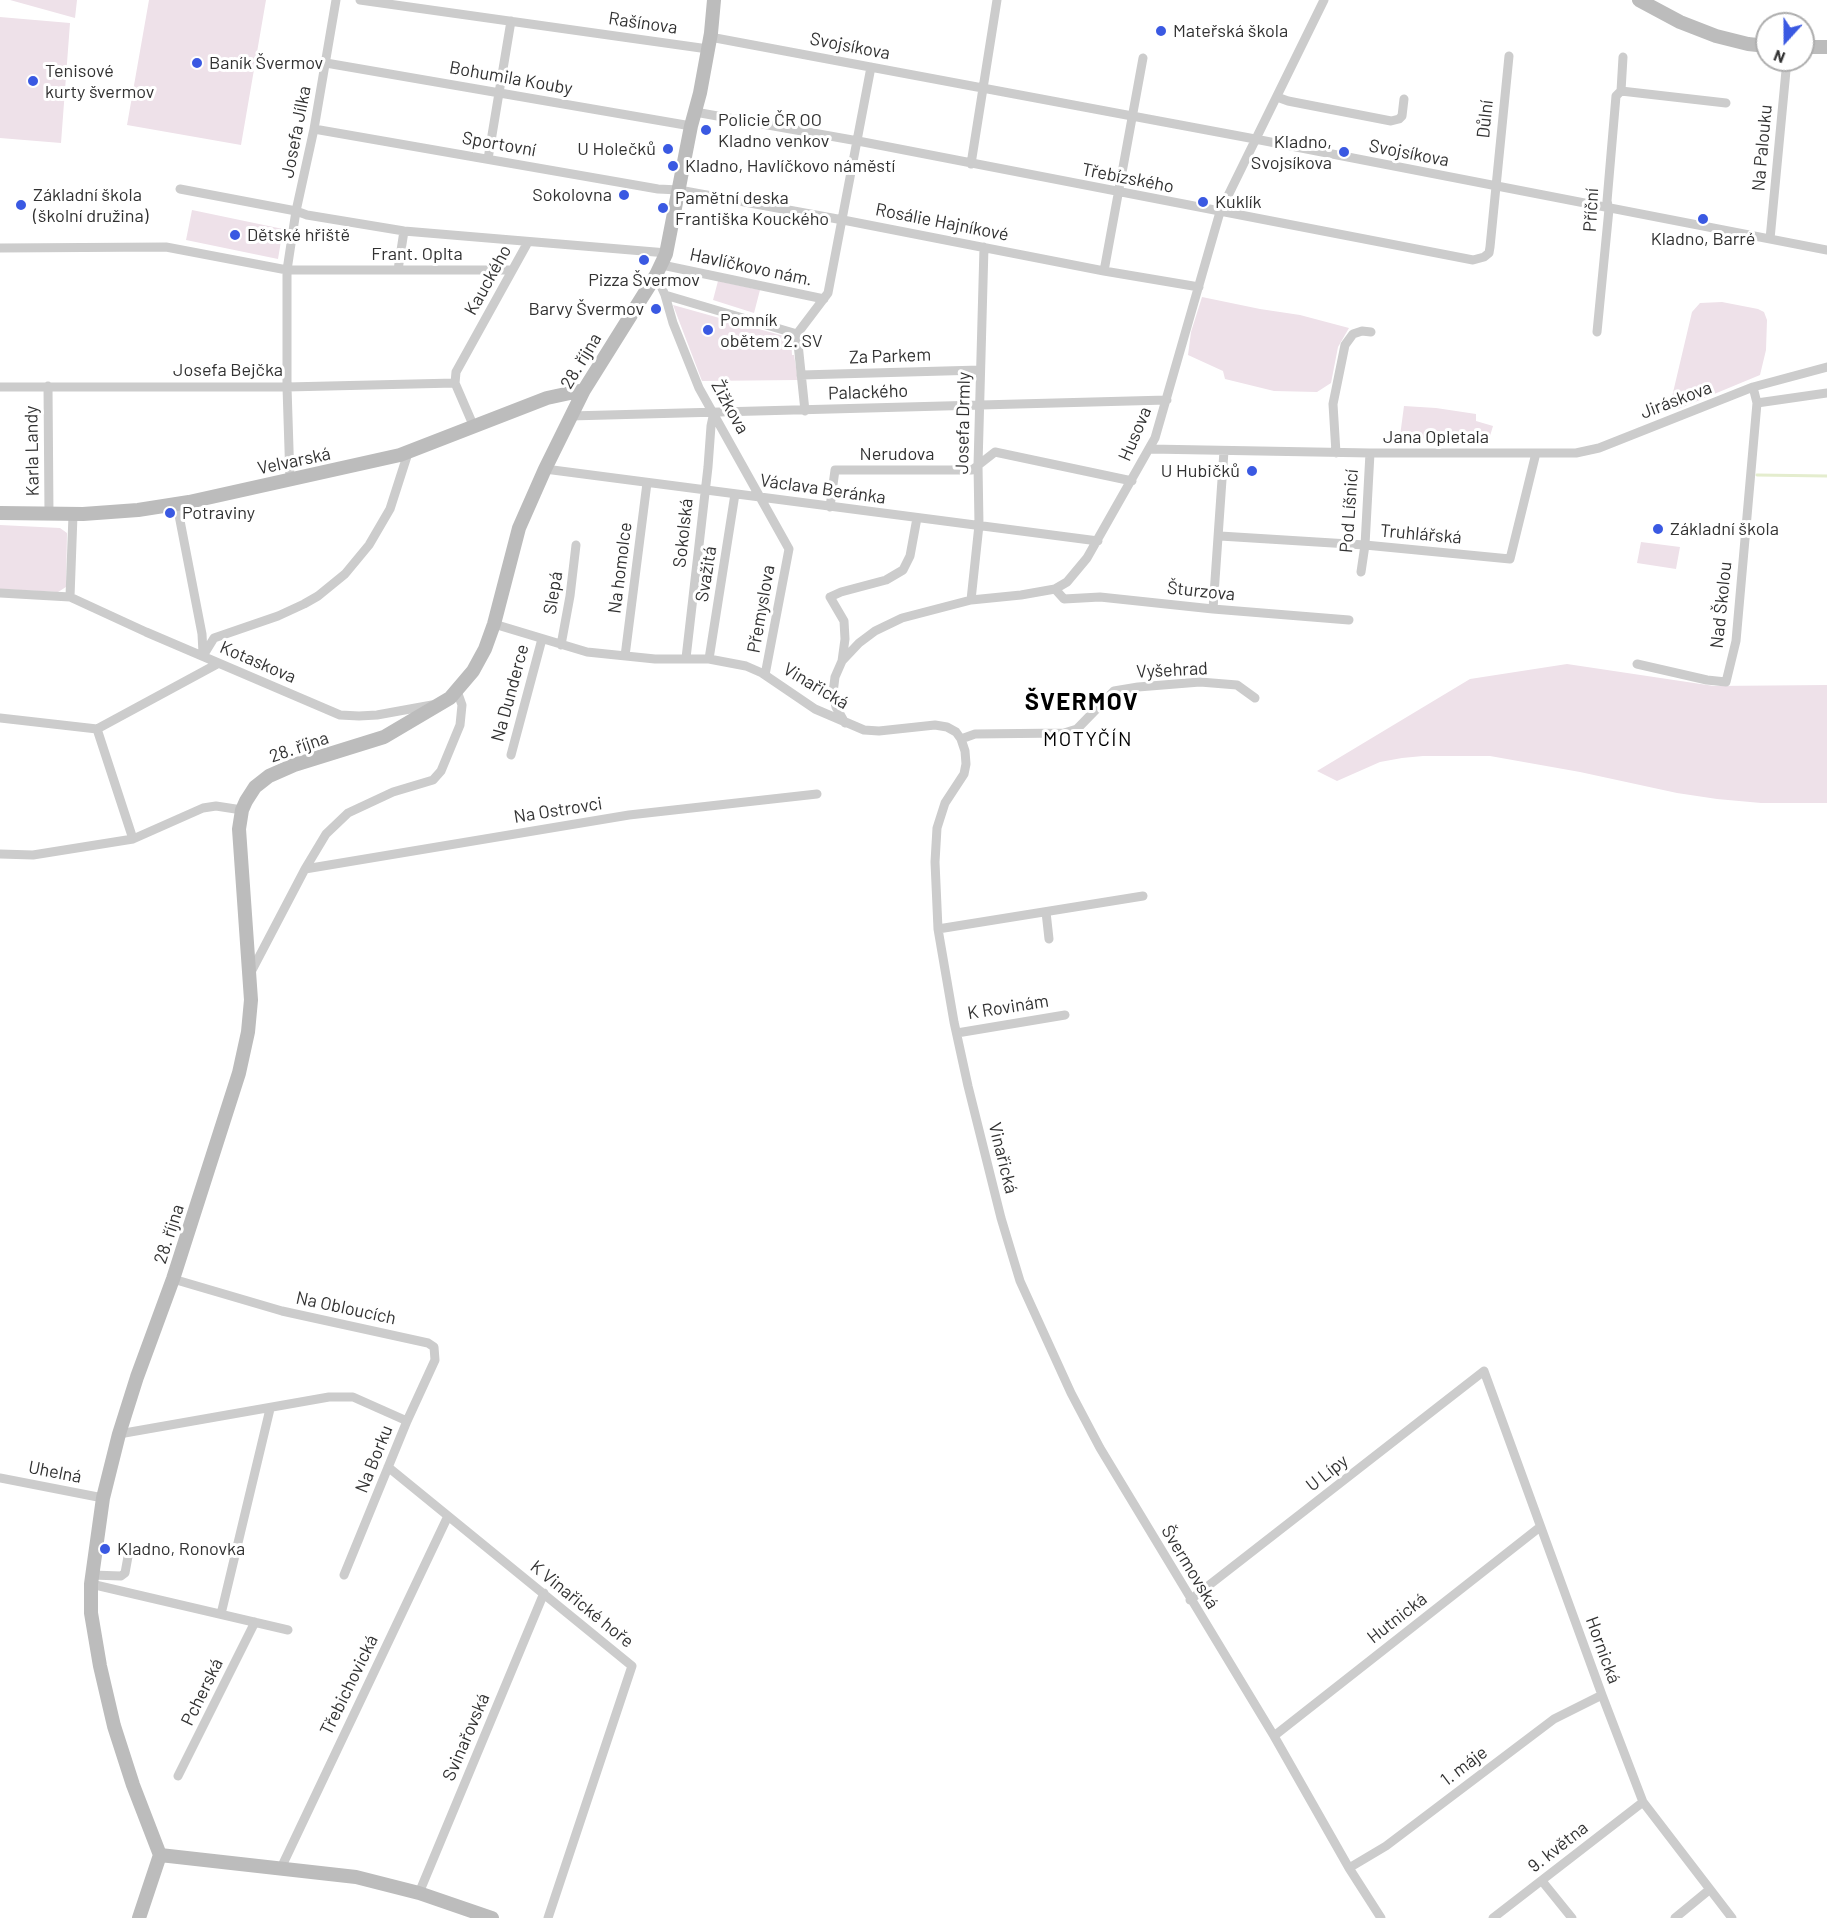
<!DOCTYPE html>
<html>
<head>
<meta charset="utf-8">
<style>
	body { margin:0 }
	#map { position:relative; width:1827px; height:1918px; overflow:hidden; background:#fff; font-family:Barlow,sans-serif }
	canvas { display:block }
	.north { position:absolute; left:1755px; top:12px; width:60px; height:60px; box-sizing:border-box; background:#fff; border:2px solid #adadad; border-radius:50%; rotate:201deg; font-size:16px; font-weight:700; line-height:24px; text-align:center; color:#323232 }
	.north::after { content:''; display:block; margin:auto; width:21px; height:27px; background:#3a59e2; clip-path:polygon(50% 0,100% 100%,50% 72%,0 100%) }
</style>
</head>
<body>
<div id="map">
<canvas width="1827" height="1918"></canvas>
<div class="north">N</div>
</div>
<script>
const c = document.querySelector('canvas').getContext('2d');
c.lineJoin = 'round';
function fill(path, color) { c.fillStyle = color; c.fill(path, 'evenodd'); }
const toPath = rows => new Path2D(rows.map(r => 'M' + r).join(''));
function trace(path, color, width, dash) { c.strokeStyle = color; c.lineWidth = width; c.lineCap = dash ? 'butt' : 'round'; c.setLineDash(dash || []); c.stroke(path); }
function write(font, color, halo, rows, align = 'center') {
  c.font = font + ' Barlow,sans-serif'; c.lineWidth = 6; c.setLineDash([]); c.textBaseline = 'middle'; c.strokeStyle = halo; c.fillStyle = color; for (const [text, x, y, turn = 0] of rows) {
    c.save(); c.translate(x, y); c.rotate((+turn || 0) * Math.PI / 180); c.textAlign = isNaN(turn) ? turn : align; if (halo) c.strokeText(text, 0, 0); c.fillText(text, 0, 0); c.restore();
  }
}
const green = toPath([
	[10,0,77,0,75,18],
	[149,0,266,0,241,145,127,125],
	[0,17,70,23,61,143,0,138],
	[192,210,283,229,278,259,186,240],
	[718,281,760,290,754,313,713,300],
	[1202,297,1260,309,1300,315,1349,328,1338,347,1331,383,1317,392,1274,391,1225,379,1223,371,1188,355,1191,332],
	[1722,302,1758,309,1764,312,1767,320,1766,350,1760,375,1678,409,1674,408,1671,406,1671,401,1692,312,1700,303],
	[673,305,791,338,792,355,794,355,798,380,702,381],
	[1404,406,1436,408,1476,414,1476,421,1493,426,1490,436,1476,432,1475,443,1400,436],
	[0,525,60,528,67,533,66,587,58,592,0,589],
	[1641,542,1680,547,1676,569,1637,563],
	[1567,664,1714,686,1827,685,1827,803,1761,803,1717,799,1677,793,1580,772,1490,756,1423,756,1402,758,1380,762,1337,781,1317,771,1470,679]
]);
const stream = toPath([
	[1757,475,1827,476]
]);
const street = toPath([
	[360,0,708,49],
	[710,37,1255,139,1827,250],
	[326,63,691,126],
	[1621,91,1726,103],
	[1277,97,1288,101,1391,121,1399,119,1402,116,1404,99],
	[695,112,858,141,1473,260,1484,257,1489,253,1490,247,1509,56],
	[314,129,658,189,679,190,843,220,1104,271,1199,287],
	[488,159,511,21],
	[971,164,997,0],
	[180,189,296,211,307,215,404,231,667,253],
	[1770,239,1787,60],
	[0,248,166,247,287,270,512,270],
	[662,265,824,299],
	[398,270,404,231],
	[1104,271,1143,58],
	[656,275,665,295,673,323,699,388,789,549,765,675],
	[665,295,797,334],
	[1597,332,1609,209,1607,201,1616,96,1621,91,1623,57],
	[801,375,980,370],
	[48,386,49,515],
	[0,387,287,387,455,383],
	[1753,387,1757,403,1827,393],
	[805,411,797,334,828,293,871,67],
	[570,416,1167,400],
	[474,427,455,383,456,372,528,242],
	[1150,449,1370,453,1576,453,1599,448,1753,387,1827,367],
	[1336,453,1333,404,1345,345,1353,334,1362,331,1371,332],
	[545,469,1098,541],
	[290,480,287,387,287,270,296,211,314,129,336,0],
	[177,505,202,634,203,653],
	[830,507,835,470,972,470,995,452,1132,481],
	[1220,536,1365,545,1510,559,1536,453],
	[1361,572,1365,545,1370,453],
	[1055,589,1064,599,1100,597,1213,609,1349,620],
	[0,593,70,597,146,632,340,715,359,716,377,715,432,705],
	[70,597,73,515],
	[971,600,979,525,978,465,984,247],
	[1213,609,1224,451],
	[494,624,587,652,655,659,709,659,746,666,762,673,815,709,864,730,879,731,935,725,947,727,956,732,961,739,965,751,966,764,964,774,945,803,937,828,935,862,938,929,954,1022,968,1086,1001,1218,1020,1281,1071,1393,1100,1448,1274,1736,1349,1868,1381,1918],
	[561,645,570,596,576,545],
	[203,656,214,638,278,616,304,604,318,596,345,574,369,545,390,509,408,453],
	[625,656,647,483],
	[686,658,708,467,711,426,714,412],
	[709,659,735,494],
	[842,661,845,639,844,621,830,597,841,592,886,580,903,570,910,556,917,518],
	[1637,664,1707,680,1726,682,1736,641,1757,403],
	[0,718,97,729,219,663],
	[845,723,836,707,833,693,835,677,842,661,859,643,875,631,902,618,971,600,1021,595,1055,589,1067,582,1087,558,1155,438,1220,212,1324,0],
	[97,729,133,839],
	[961,739,975,734,1064,733,1077,729,1114,691,1138,687,1200,682,1237,685,1255,698],
	[511,755,542,639],
	[0,854,33,855,133,839,203,808,216,806,242,810],
	[305,869,629,815,817,794],
	[1046,912,1049,939],
	[938,929,1143,896],
	[250,974,305,869,326,834,348,813,393,792,433,780,441,771,460,725,462,705,457,691],
	[957,1033,1065,1015],
	[173,1279,282,1311,428,1343,434,1347,435,1360,407,1421,344,1575],
	[119,1434,329,1397,353,1397,407,1421],
	[388,1467,632,1666,548,1918],
	[0,1478,103,1498],
	[92,1575,121,1576,125,1573,129,1551],
	[91,1584,288,1630],
	[1190,1600,1484,1371,1602,1695,1643,1802,1732,1918],
	[221,1614,270,1409],
	[1274,1736,1540,1527],
	[178,1776,255,1622],
	[281,1868,448,1516],
	[1349,1868,1386,1846,1554,1719,1602,1695],
	[1542,1881,1572,1918],
	[419,1893,544,1593],
	[1493,1918,1643,1802],
	[1675,1918,1709,1890]
]);
const secondary = toPath([
	[1639,0,1680,22,1716,36,1748,44,1767,46],
	[1803,47,1827,47],
	[0,513,83,514,138,510,189,502,400,455,547,398,584,390],
	[160,1855,356,1877,419,1893,492,1918],
	[139,1918,160,1855,133,1785,114,1726,100,1666,91,1613,91,1584,103,1498,119,1434,137,1377,173,1279,239,1073,248,1032,251,1000,239,829,242,810,246,801,255,787,269,776,294,765,384,737,450,698,473,671,485,649,494,624,519,528,545,469,584,390,656,275,666,254,691,126,700,93,711,33,714,0]
]);
const markers = [
	[1161,31,6,"#3a59e2"],
	[197,63,6,"#3a59e2"],
	[33,81,6,"#3a59e2"],
	[706,130,6,"#3a59e2"],
	[668,149,6,"#3a59e2"],
	[1344,152,6,"#3a59e2"],
	[673,166,6,"#3a59e2"],
	[624,195,6,"#3a59e2"],
	[1203,202,6,"#3a59e2"],
	[21,205,6,"#3a59e2"],
	[663,208,6,"#3a59e2"],
	[1703,219,6,"#3a59e2"],
	[235,235,6,"#3a59e2"],
	[644,260,6,"#3a59e2"],
	[656,309,6,"#3a59e2"],
	[708,330,6,"#3a59e2"],
	[1252,471,6,"#3a59e2"],
	[170,513,6,"#3a59e2"],
	[1658,529,6,"#3a59e2"],
	[105,1549,6,"#3a59e2"]
];
const streetNames = [
	["Rašínova",643,23,8],
	["Svojsíkova",850,46,11],
	["Bohumila Kouby",511,78,10],
	["Důlní",1485,119,-84],
	["Josefa Jílka",296,132,-79],
	["Sportovní",499,144,10],
	["Na Palouku",1762,148,-85],
	["Svojsíkova",1409,153,11],
	["Třebízského",1128,178,11],
	["Příční",1591,210,-87],
	["Rosálie Hajníkové",942,222,11],
	["Frant. Oplta",417,254],
	["Havlíčkovo nám.",751,267,12],
	["Kauckého",488,280,-61],
	["Za Parkem",890,356,-2],
	["28. října",581,361,-59],
	["Josefa Bejčka",228,370],
	["Palackého",868,392,-2],
	["Jiráskova",1676,400,-21],
	["Žižkova",730,407,61],
	["Josefa Drmly",963,423,-89],
	["Husova",1135,434,-67],
	["Jana Opletala",1436,437],
	["Karla Landy",32,451,-91],
	["Nerudova",897,454],
	["Velvarská",294,461,-12],
	["Václava Beránka",823,489,8],
	["Pod Líšnicí",1349,511,-86],
	["Sokolská",683,533,-84],
	["Truhlářská",1421,534,5],
	["Na homolce",620,568,-83],
	["Svažitá",706,574,-81],
	["Šturzova",1201,591,6],
	["Slepá",553,593,-81],
	["Nad Školou",1721,605,-84],
	["Přemyslova",761,609,-80],
	["Kotaskova",258,662,23],
	["Vyšehrad",1172,670,-3],
	["Vinařická",816,686,31],
	["Na Dunderce",510,693,-75],
	["28. října",299,747,-19],
	["Na Ostrovci",558,810,-9],
	["K Rovinám",1008,1007,-9],
	["Vinařická",1003,1158,76],
	["28. října",169,1234,-72],
	["Na Obloucích",346,1308,12],
	["Na Borku",374,1459,-68],
	["Uhelná",55,1472,11],
	["U Lípy",1327,1473,-38],
	["Švermovská",1190,1567,59],
	["K Vinařické hoře",582,1604,39],
	["Hutnická",1397,1618,-38],
	["Hornická",1603,1650,70],
	["Třebichovická",349,1685,-64],
	["Pcherská",202,1692,-64],
	["Svinařovská",466,1737,-67],
	["1. máje",1464,1766,-37],
	["9. května",1558,1847,-38]
];
const poiNames = [
	["Mateřská škola",1173,31],
	["Baník Švermov",209,63],
	["Tenisové",45,71],
	["kurty švermov",45,92],
	["Policie ČR OO",718,120],
	["Kladno venkov",718,141],
	["Kladno,",1332,142,"right"],
	["Svojsíkova",1332,163,"right"],
	["U Holečků",656,149,"right"],
	["Kladno, Havlíčkovo náměstí",685,166],
	["Základní škola",33,195],
	["(školní družina)",33,216],
	["Sokolovna",612,195,"right"],
	["Pamětní deska",675,198],
	["Františka Kouckého",675,219],
	["Kuklík",1215,202],
	["Dětské hřiště",247,235],
	["Kladno, Barré",1703,239,"center"],
	["Pizza Švermov",644,280,"center"],
	["Barvy Švermov",644,309,"right"],
	["Pomník",720,320],
	["obětem 2. SV",720,341],
	["U Hubičků",1240,471,"right"],
	["Potraviny",182,513],
	["Základní škola",1670,529],
	["Kladno, Ronovka",117,1549]
];
const neighbourhoodNames = [
	["MOTYČÍN",1088,739]
];
const districtNames = [
	["ŠVERMOV",1082,702]
];
fill(green, '#eee1e9');
trace(stream, '#e4edce', 3);
trace(street, '#ccc', 9);
trace(secondary, '#bcbcbc', 14);
for (const [x, y, r, color] of markers) { const dot = new Path2D(); dot.arc(x, y, r, 0, 2 * Math.PI); c.fillStyle = color; c.fill(dot); trace(dot, '#fff', 2); }
write('18px', '#323232', '#fff', streetNames);
write('18px', '#323232', '#fff', poiNames, 'left');
c.letterSpacing = '1.5px';
write('20px', '#000', '#fff', neighbourhoodNames);
c.letterSpacing = '0px';
c.letterSpacing = '1.5px';
write('bold 24px', '#000', '#fff', districtNames);
c.letterSpacing = '0px';
</script>
</body>
</html>
